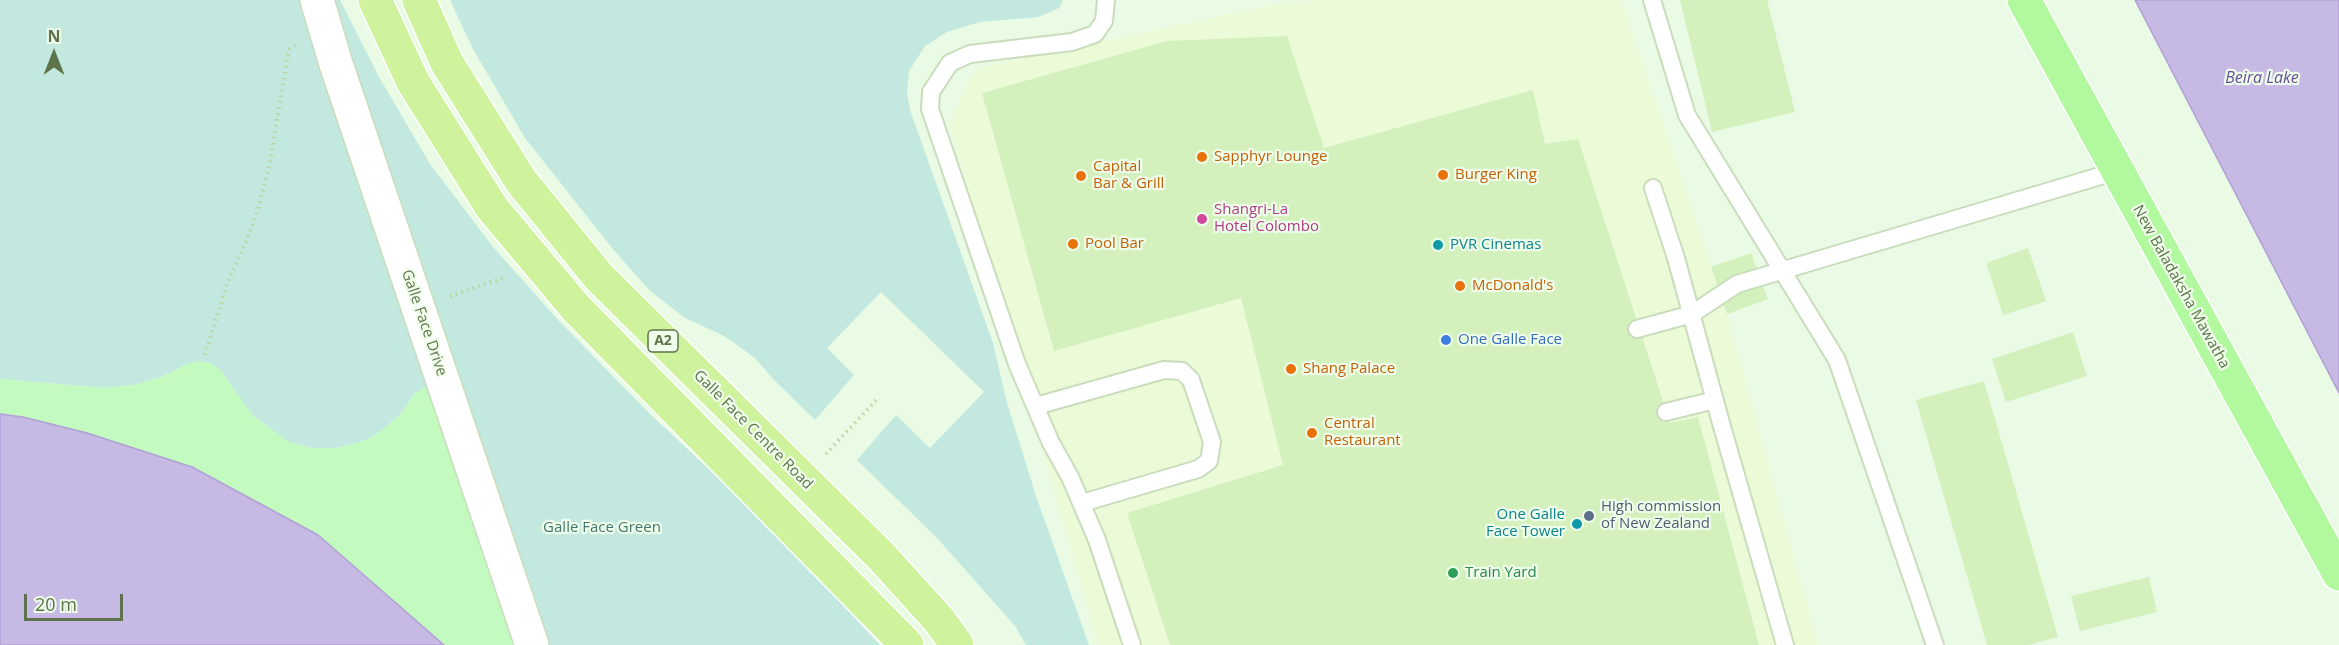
<!DOCTYPE html>
<html>
<head>
<meta charset="utf-8">
<style>
	body { margin:0 }
	#map { position:relative; width:2339px; height:645px; overflow:hidden; background:#e9fbe4; font-family:"Open Sans",sans-serif }
	canvas { display:block }
	.north { position:absolute; left:24px; top:24px; width:60px; height:60px; -webkit-text-stroke:4px #effeea; paint-order:stroke; rotate:0deg; font-size:16px; font-weight:700; line-height:24px; text-align:center; color:#5e734b }
	.north::after { content:''; display:block; margin:auto; width:21px; height:27px; background:#5e734b; clip-path:polygon(50% 0,100% 100%,50% 72%,0 100%) }
	.scale { position:absolute; left:24px; top:594px; width:99px; height:27px; box-sizing:border-box; border:3px solid #5e734b; border-top:0; padding-left:8px; font-size:18px; line-height:21px; white-space:nowrap; color:#5e734b; -webkit-text-stroke:4px #effeea; paint-order:stroke }
</style>
</head>
<body>
<div id="map">
<canvas width="2339" height="645"></canvas>
<div class="north">N</div>
<div class="scale">20 m</div>
</div>
<script>
const c = document.querySelector('canvas').getContext('2d');
c.lineJoin = 'round';
function fill(path, color) { c.fillStyle = color; c.fill(path, 'evenodd'); }
const toPath = rows => new Path2D(rows.map(r => 'M' + r).join(''));
function trace(path, color, width, dash) { c.strokeStyle = color; c.lineWidth = width; c.lineCap = dash ? 'butt' : 'round'; c.setLineDash(dash || []); c.stroke(path); }
function write(font, color, halo, rows, align = 'center') {
  c.font = font + ' "Open Sans",sans-serif'; c.lineWidth = 4.5; c.setLineDash([]); c.textBaseline = 'middle'; c.strokeStyle = halo; c.fillStyle = color; for (const [text, x, y, turn = 0] of rows) {
    c.save(); c.translate(x, y); c.rotate((+turn || 0) * Math.PI / 180); c.textAlign = isNaN(turn) ? turn : align; if (halo) c.strokeText(text, 0, 0); c.fillText(text, 0, 0); c.restore();
  }
}
const commercial = toPath([
	[1322,0,1621,0,1727,314,1818,645,1098,645,949,122,975,69,1282,3]
]);
const green = toPath([
	[0,0,340,0,379,77,430,164,494,248,559,321,652,416,738,496,815,575,880,645,518,645,415,393,402,413,376,435,358,443,336,448,310,448,289,442,253,416,220,370,187,364,164,376,135,385,103,388,0,379],
	[450,0,1063,0,1059,8,1038,17,980,22,947,32,925,46,909,71,907,91,910,110,993,343,1007,403,1036,496,1089,645,1026,645,1015,626,938,539,857,460,896,415,930,448,984,392,881,292,827,348,854,375,815,420,773,379,755,358,724,336,685,318,649,290,612,248,525,138,473,49]
]);
const sand = toPath([
	[199,361,211,363,220,370,253,416,289,442,310,448,336,448,358,443,376,435,402,413,415,393,431,384,518,645,444,645,318,535,23,417,0,414,0,379,103,388,135,385,164,376,187,364]
]);
const water = toPath([
	[2135,0,2339,0,2339,393,2135,0],
	[0,414,23,417,87,433,192,467,318,535,444,645,0,645,0,414]
]);
const building = toPath([
	[1680,0,1767,0,1795,112,1712,132],
	[1287,36,1324,148,1533,90,1545,144,1578,139,1670,423,1698,417,1759,645,1170,645,1127,513,1283,465,1241,298,1054,351,982,93,1167,41],
	[2028,248,2046,301,2003,315,1986,263],
	[1751,253,1768,299,1727,314,1711,267],
	[2073,332,2087,376,2006,402,1992,359],
	[1984,381,2058,637,2029,645,1987,645,1916,400],
	[2149,577,2157,612,2080,631,2071,596]
]);
const path = toPath([
	[450,296,503,278],
	[205,355,228,281,245,245,258,209,270,162,288,55,290,49,296,45],
	[826,454,878,398]
]);
const lane = toPath([
	[1106,0,1104,21,1095,34,1072,42,970,54,950,63,931,92,930,109,1017,364,1051,443,1070,477,1097,540,1132,645],
	[1652,0,1687,115,1837,360,1935,645],
	[1653,188,1676,258,1721,423,1785,645],
	[1637,329,1692,314,1737,284,2117,171],
	[1036,406,1164,370,1182,371,1191,380,1212,442,1209,461,1198,469,1082,503],
	[1666,412,1715,400]
]);
const street = toPath([
	[317,0,336,64,532,645]
]);
const primary = toPath([
	[2024,0,2339,574]
]);
const highway = toPath([
	[375,0,413,82,492,208,576,308,907,645],
	[419,0,447,63,521,181,599,277,881,556,939,620,957,645]
]);
const markers = [
	[1202,157,6,"#e8710a"],
	[1443,175,6,"#e8710a"],
	[1081,176,6,"#e8710a"],
	[1202,219,6,"#d1479c"],
	[1073,244,6,"#e8710a"],
	[1438,245,6,"#0f9aa8"],
	[1460,286,6,"#e8710a"],
	[1446,340,6,"#3f7fe0"],
	[1291,369,6,"#e8710a"],
	[1312,433,6,"#e8710a"],
	[1589,516,6,"#5c6f8a"],
	[1577,524,6,"#0f9aa8"],
	[1453,573,6,"#2e9e5b"]
];
const shields = [
	[663,341,30]
];
const shieldNames = [
	["A2",663,341]
];
const foodNames = [
	["Sapphyr Lounge",1214,157],
	["Capital",1093,167],
	["Bar & Grill",1093,184],
	["Burger King",1455,175],
	["Pool Bar",1085,244],
	["McDonald's",1472,286],
	["Shang Palace",1303,369],
	["Central",1324,424],
	["Restaurant",1324,441]
];
const hotelNames = [
	["Shangri-La",1214,210],
	["Hotel Colombo",1214,227]
];
const cultureNames = [
	["PVR Cinemas",1450,245],
	["One Galle",1565,515,"right"],
	["Face Tower",1565,532,"right"]
];
const streetNames = [
	["New Baladaksha Mawatha",2181,287,61],
	["Galle Face Drive",424,323,71],
	["Galle Face Centre Road",753,430,45]
];
const shopNames = [
	["One Galle Face",1458,340]
];
const serviceNames = [
	["High commission",1601,507],
	["of New Zealand",1601,524]
];
const parkNames = [
	["Galle Face Green",602,528]
];
const leisureNames = [
	["Train Yard",1465,573]
];
const waterNames = [
	["Beira Lake",2262,78]
];
fill(commercial, '#ebfbd8');
fill(green, '#c3e8df');
fill(sand, '#c3fac0');
fill(water, '#c6b9e4');
trace(water, '#b1a0d5', 1.5);
fill(building, '#d3f0bd');
trace(lane, '#c9ddbd', 20);
trace(street, '#c9ddbd', 36);
trace(primary, '#fff', 36);
trace(highway, '#fff', 36);
trace(path, '#b8d4a0', 4, [1.5, 4.5]);
trace(lane, '#fff', 16);
trace(street, '#fff', 33);
trace(primary, '#b2f89f', 33);
trace(highway, '#cff39d', 33);
for (const [x, y, r, color] of markers) { const dot = new Path2D(); dot.arc(x, y, r, 0, 2 * Math.PI); c.fillStyle = color; c.fill(dot); trace(dot, '#effeea', 2); }
for (const [x, y, w] of shields) { const box = new Path2D(); box.roundRect(x - w / 2, y - 11, w, 22, 4.5); c.fillStyle = '#effeea'; c.fill(box); trace(box, '#5e734b', 1.5); }
write('bold 14px', '#5e734b', null, shieldNames);
write('15px', '#c56008', '#effeea', foodNames, 'left');
write('15px', '#b23c85', '#effeea', hotelNames, 'left');
write('15px', '#0d838f', '#effeea', cultureNames, 'left');
write('15px', '#5e734b', '#effeea', streetNames);
write('15px', '#366cbe', '#effeea', shopNames, 'left');
write('15px', '#4e5e75', '#effeea', serviceNames, 'left');
write('15px', '#437871', '#effeea', parkNames);
write('15px', '#27864d', '#effeea', leisureNames, 'left');
write('italic 16px', '#674e9a', '#effeea', waterNames);
</script>
</body>
</html>
